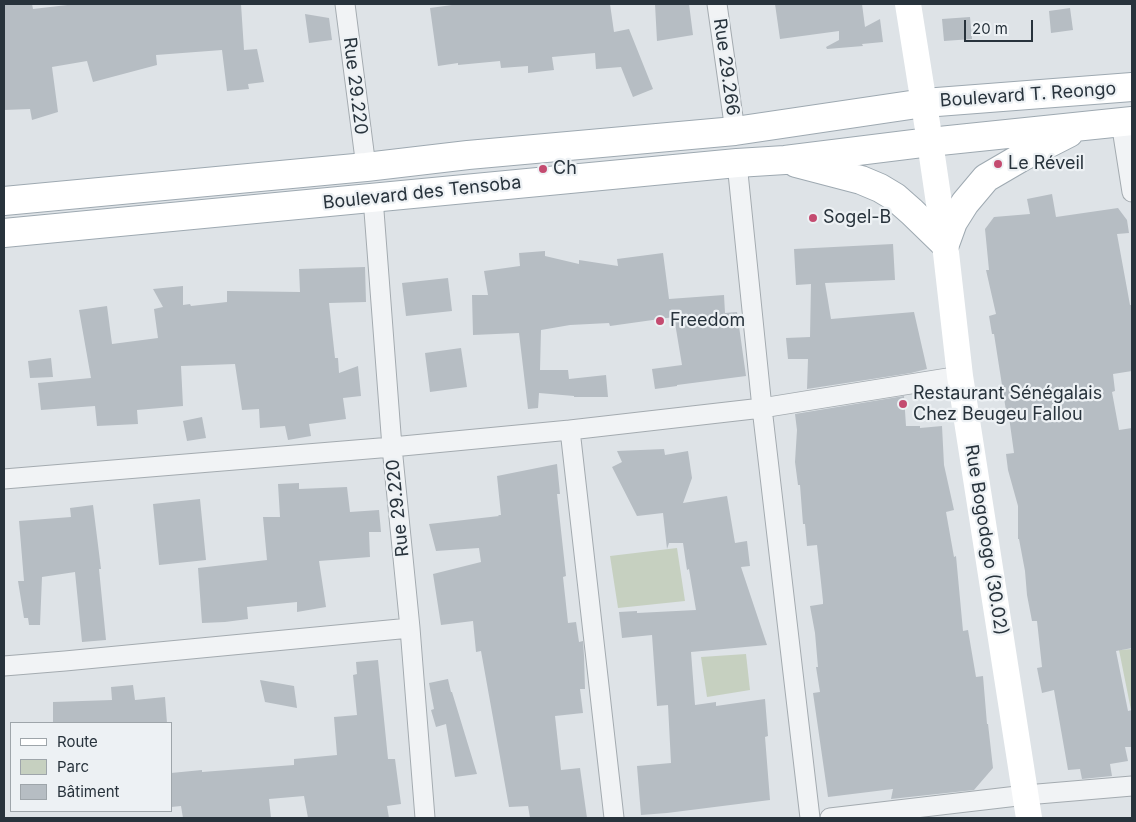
<!DOCTYPE html>
<html>
<head>
<meta charset="utf-8">
<style>
	body { margin:0 }
	#map { position:relative; width:1136px; height:822px; overflow:hidden; background:#dee3e7; font-family:Inter,sans-serif }
	canvas { display:block }
	.frame { position:absolute; inset:0; border:5px solid #28333c; pointer-events:none }
	.legend { position:absolute; left:10px; top:722px; width:162px; height:90px; box-sizing:border-box; background:#edf1f4; border:1px solid #9ea5aa; margin:0; padding:6px 9px; list-style:none; font-size:15px; color:#28333c }
	.legend li { display:flex; align-items:center; gap:10px; height:25px }
	.legend b { width:25px; border:1px solid #9ea5aa }
	.scale { position:absolute; left:964px; top:20px; width:69px; height:22px; box-sizing:border-box; border:2px solid #28333c; border-top:0; padding-left:6px; font-size:15px; line-height:18px; white-space:nowrap; color:#28333c; -webkit-text-stroke:4px #edf1f4; paint-order:stroke }
</style>
</head>
<body>
<div id="map">
<canvas width="1136" height="822"></canvas>
<div class="frame"></div>
<ul class="legend">
<li><b style="height:6px;background:#fff"></b>Route</li>
<li><b style="height:14px;background:#c6d0c0"></b>Parc</li>
<li><b style="height:14px;background:#b6bdc3"></b>Bâtiment</li>
</ul>
<div class="scale">20 m</div>
</div>
<script>
const c = document.querySelector('canvas').getContext('2d');
c.lineJoin = 'round';
function fill(path, color) { c.fillStyle = color; c.fill(path, 'evenodd'); }
const toPath = rows => new Path2D(rows.map(r => 'M' + r).join(''));
function trace(path, color, width, dash) { c.strokeStyle = color; c.lineWidth = width; c.lineCap = dash ? 'butt' : 'round'; c.setLineDash(dash || []); c.stroke(path); }
function write(font, color, halo, rows, align = 'center') {
  c.font = font + ' Inter,sans-serif'; c.lineWidth = 4.5; c.setLineDash([]); c.textBaseline = 'middle'; c.strokeStyle = halo; c.fillStyle = color; for (const [text, x, y, turn = 0] of rows) {
    c.save(); c.translate(x, y); c.rotate((+turn || 0) * Math.PI / 180); c.textAlign = isNaN(turn) ? turn : align; if (halo) c.strokeText(text, 0, 0); c.fillText(text, 0, 0); c.restore();
  }
}
const green = toPath([
	[677,548,685,601,618,608,610,556],
	[1132,649,1132,710,1131,710,1119,650],
	[746,654,750,690,707,697,701,657]
]);
const building = toPath([
	[4,4,32,4,33,9,76,4,241,4,244,50,257,49,264,82,248,84,249,89,227,91,222,50,156,55,157,65,93,82,87,61,52,67,58,112,32,120,30,109,4,110],
	[452,4,610,4,614,32,629,29,653,89,633,97,621,67,596,69,595,53,552,57,554,70,528,73,528,66,501,68,500,61,458,65,458,63,438,66,430,8,452,5],
	[655,4,689,4,693,35,657,41],
	[775,4,862,4,865,27,880,19,883,42,862,44,863,46,827,49,826,47,839,40,839,31,780,39],
	[1070,8,1073,30,1051,33,1049,11],
	[305,14,329,18,332,40,309,43],
	[970,17,972,39,944,41,942,19],
	[1052,194,1056,217,1118,208,1127,220,1129,233,1117,234,1130,305,1132,305,1132,371,1113,374,1115,391,1112,392,1119,430,1132,428,1132,648,1116,651,1128,711,1132,710,1132,747,1125,747,1128,761,1110,764,1112,776,1082,779,1080,769,1068,770,1054,690,1042,693,1037,668,1042,667,1037,621,1032,621,1027,595,1025,571,1019,539,1018,539,1018,506,1008,470,1006,454,1014,453,1009,417,1007,417,994,334,992,334,989,316,996,314,986,270,989,270,985,229,994,217,1030,214,1027,199],
	[893,244,895,280,825,283,831,319,914,312,927,369,911,373,807,389,808,359,788,359,786,338,810,337,811,284,796,285,794,249],
	[545,251,545,256,579,264,579,260,618,266,617,259,663,253,669,299,724,295,725,313,737,312,746,376,677,385,677,386,655,389,652,369,682,365,674,317,610,326,609,323,570,325,541,330,540,370,568,370,569,379,606,375,608,397,574,397,574,396,539,393,538,408,528,409,519,333,473,335,472,295,488,295,484,271,520,266,519,253],
	[365,267,366,302,329,303,335,358,338,358,339,373,358,366,361,396,343,398,346,419,309,424,311,436,288,440,285,426,260,428,259,409,242,410,235,364,181,366,183,406,137,410,138,424,97,426,95,406,41,410,38,383,91,378,79,310,107,306,112,344,158,338,154,309,163,307,153,289,183,286,183,305,190,304,191,306,227,302,227,291,300,292,299,269],
	[448,278,452,311,406,316,402,283],
	[461,348,467,387,430,392,425,353],
	[51,358,53,377,30,378,28,361],
	[904,396,906,426,920,426,920,428,942,426,944,465,954,510,946,512,954,557,956,556,963,631,968,630,976,677,983,676,987,724,988,724,993,768,974,790,891,799,893,789,828,797,813,693,820,692,816,667,818,667,815,633,810,606,823,604,823,601,817,545,807,546,805,524,803,524,800,485,798,485,795,462,797,430,795,414],
	[202,417,206,438,187,441,183,421],
	[664,449,665,455,688,451,692,478,683,503,727,496,735,543,747,541,750,566,741,567,767,645,691,652,695,705,716,702,716,706,765,699,768,736,765,737,770,800,667,813,641,815,637,766,671,763,668,705,657,706,652,635,622,638,619,612,637,611,637,613,696,610,689,569,687,570,683,543,669,543,667,549,663,513,637,516,612,467,622,462,617,451],
	[557,464,560,494,557,494,566,576,563,577,568,623,576,622,579,642,583,641,584,656,585,689,580,689,583,713,555,716,561,770,580,768,587,818,530,818,528,806,509,807,481,651,476,652,473,621,441,625,433,574,481,562,479,548,436,551,429,524,499,516,498,515,501,515,497,476],
	[299,483,299,489,347,487,350,512,379,510,381,532,369,532,370,557,319,561,326,607,297,612,297,602,247,607,248,619,225,622,202,623,198,568,267,560,263,517,280,517,278,484],
	[200,499,206,560,159,565,153,504],
	[93,505,101,569,99,569,106,640,82,642,75,572,42,577,40,625,29,625,28,618,24,618,18,581,24,581,19,521,71,517,70,508],
	[378,660,388,759,395,759,401,804,387,806,389,818,308,818,304,796,269,799,271,818,183,818,181,806,171,807,171,773,202,770,202,772,294,765,294,759,337,755,334,717,357,715,353,675,357,674,356,662],
	[448,679,451,692,452,692,477,774,455,777,446,724,436,727,431,710,434,709,429,683],
	[260,680,294,686,297,708,265,702],
	[133,685,135,700,165,697,167,723,53,723,53,702,112,700,111,687]
]);
const street = toPath([
	[345,4,366,167],
	[717,4,735,131],
	[1121,122,1132,192],
	[737,163,762,408,810,818],
	[373,198,392,447,410,628,425,818],
	[570,430,614,818],
	[4,479,392,447,570,430,762,408,960,376],
	[4,666,65,661,410,628],
	[830,818,1026,795,1132,786]
]);
const secondary = toPath([
	[908,4,930,142,945,244,960,376,1029,818]
]);
const primary = toPath([
	[796,163,861,180,880,188,895,197,912,212,945,244,953,222,965,203,986,178,1022,157,1069,133],
	[4,201,366,167,468,155,735,131,924,103,1132,87],
	[4,233,737,163,785,160,930,142,1132,121]
]);
const markers = [
	[998,164,5,"#c44b70"],
	[543,169,5,"#c44b70"],
	[813,218,5,"#c44b70"],
	[660,321,5,"#c44b70"],
	[903,404,5,"#c44b70"]
];
const streetNames = [
	["Rue 29.266",726,67,82],
	["Rue 29.220",355,86,83],
	["Boulevard T. Reongo",1028,95,-4],
	["Boulevard des Tensoba",422,193,-6],
	["Rue 29.220",398,508,-96],
	["Rue Bogodogo (30.02)",986,540,81]
];
const poiNames = [
	["Le Réveil",1008,164],
	["Ch",553,169],
	["Sogel-B",823,218],
	["Freedom",670,321],
	["Restaurant Sénégalais",913,394],
	["Chez Beugeu Fallou",913,415]
];
fill(green, '#c6d0c0');
fill(building, '#b6bdc3');
trace(street, '#a4abb0', 21);
trace(primary, '#9ea9b1', 30);
trace(street, '#f1f3f5', 19);
trace(secondary, '#fff', 26);
trace(primary, '#fff', 28);
for (const [x, y, r, color] of markers) { const dot = new Path2D(); dot.arc(x, y, r, 0, 2 * Math.PI); c.fillStyle = color; c.fill(dot); trace(dot, '#edf1f4', 2); }
write('18px', '#28333c', '#edf1f4', streetNames);
write('18px', '#28333c', '#edf1f4', poiNames, 'left');
</script>
</body>
</html>
